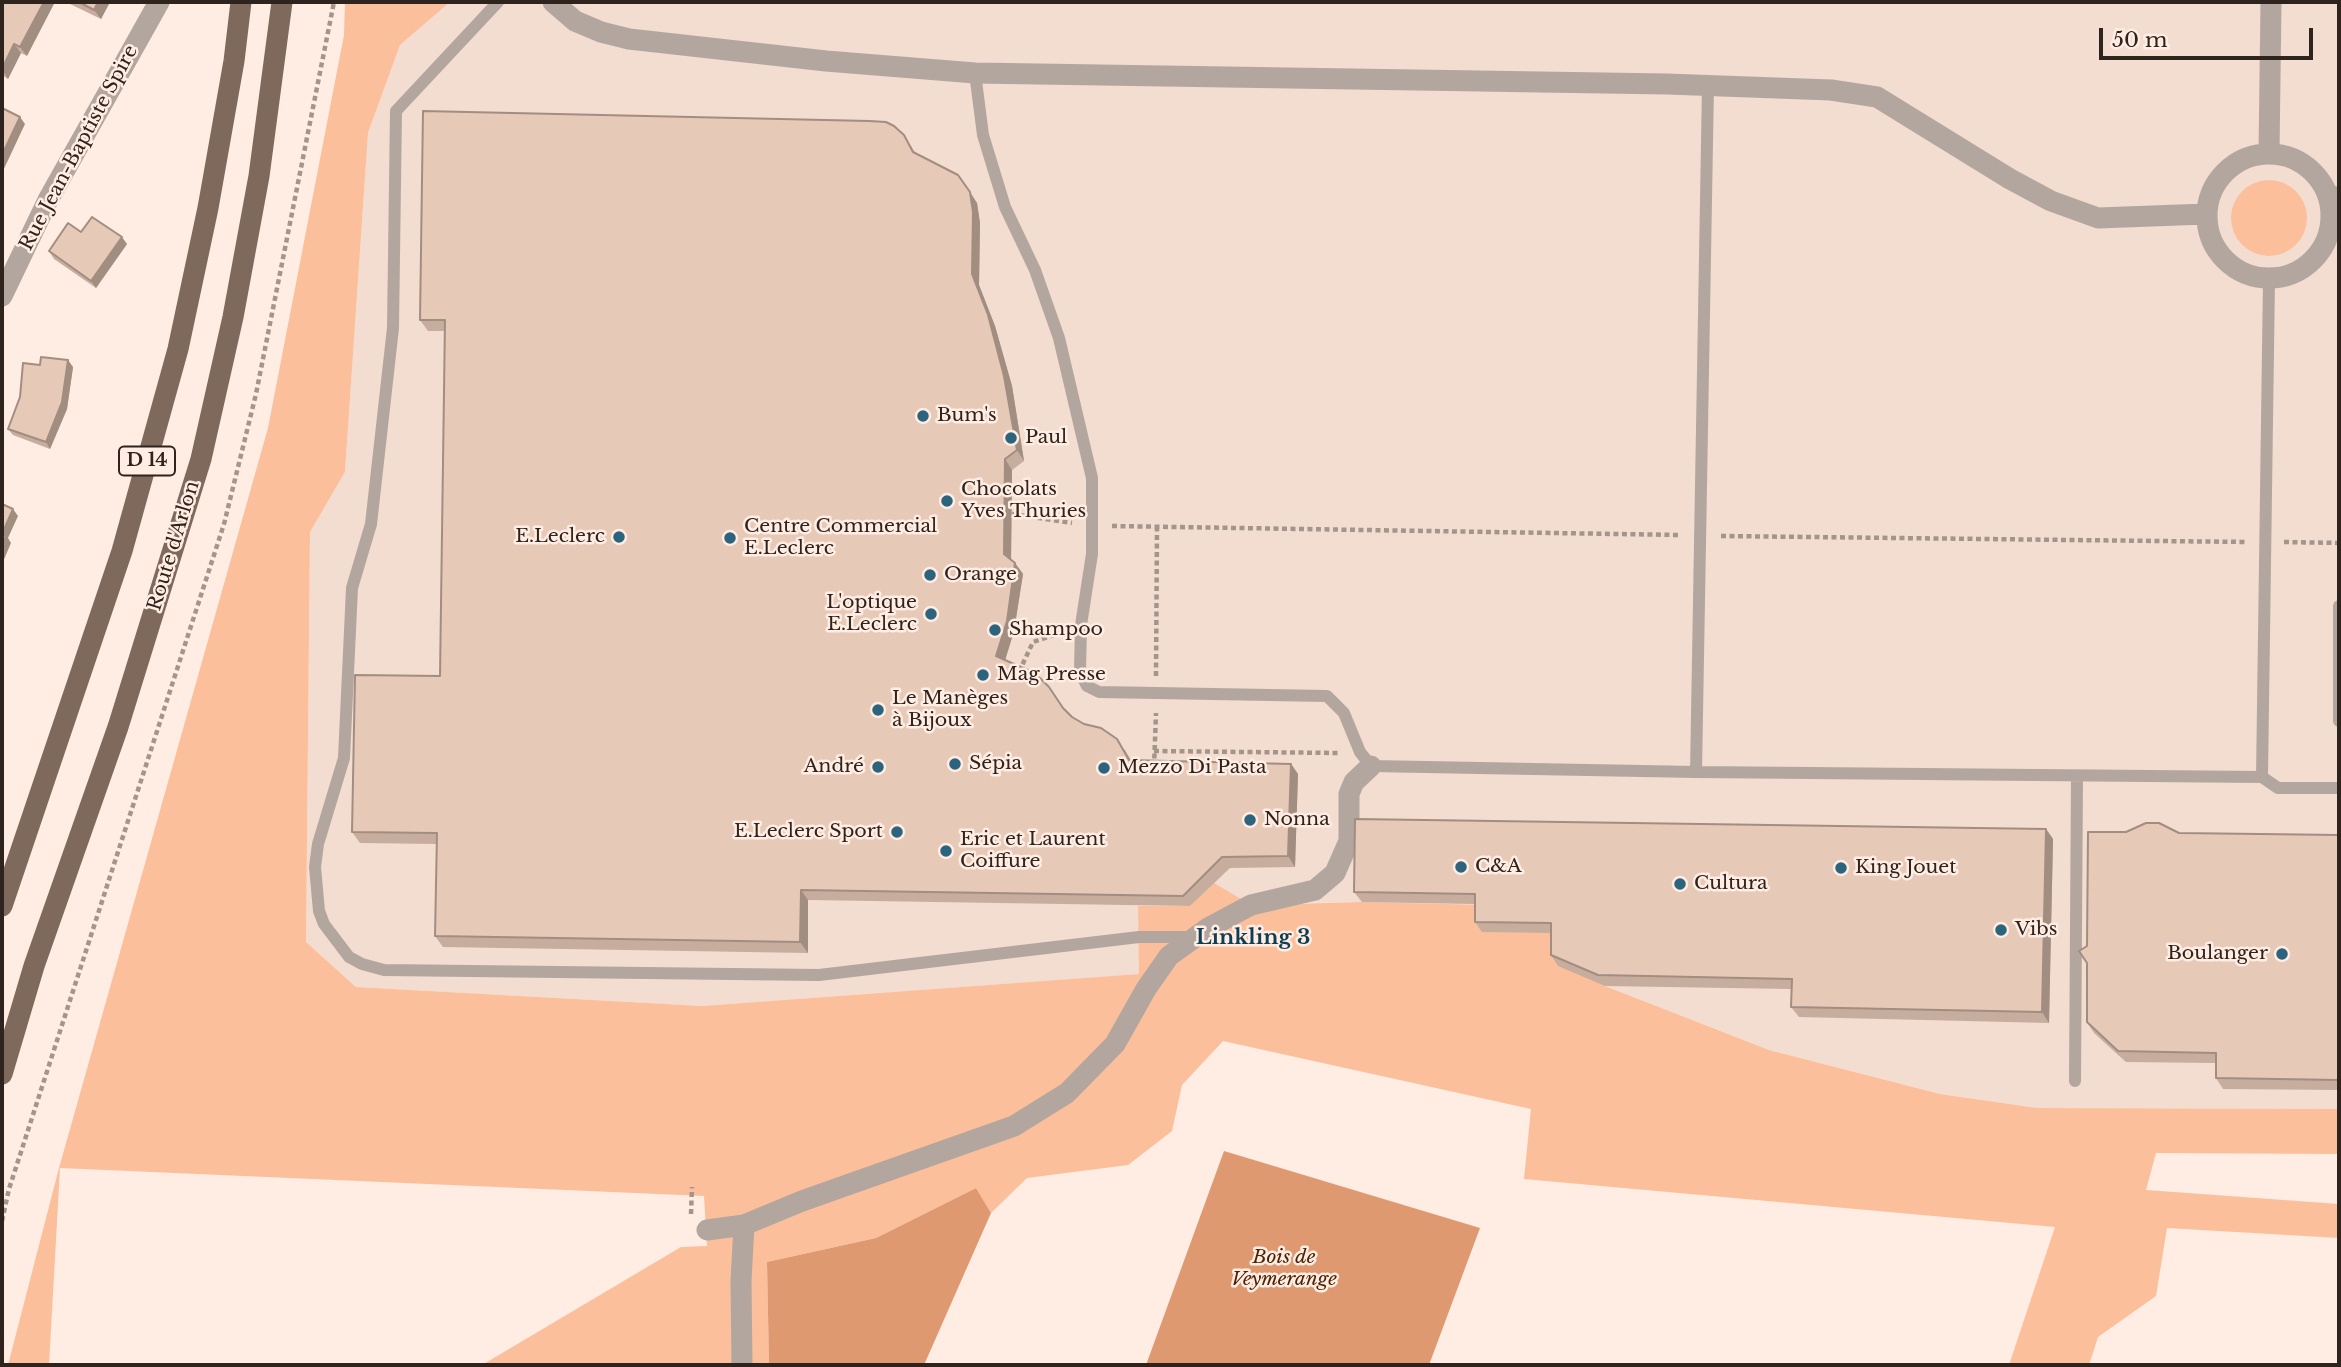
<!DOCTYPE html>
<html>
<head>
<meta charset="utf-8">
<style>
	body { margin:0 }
	#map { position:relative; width:2341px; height:1367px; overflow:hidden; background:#ffece2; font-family:"Libre Baskerville",serif }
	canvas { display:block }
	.frame { position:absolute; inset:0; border:4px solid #2e231d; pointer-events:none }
	.scale { position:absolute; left:2099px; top:28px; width:214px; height:32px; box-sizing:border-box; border:4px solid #2e231d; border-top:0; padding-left:9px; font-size:21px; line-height:24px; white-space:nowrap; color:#2e231d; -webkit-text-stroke:5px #ffece2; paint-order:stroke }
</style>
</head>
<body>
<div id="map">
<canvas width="2341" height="1367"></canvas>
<div class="frame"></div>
<div class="scale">50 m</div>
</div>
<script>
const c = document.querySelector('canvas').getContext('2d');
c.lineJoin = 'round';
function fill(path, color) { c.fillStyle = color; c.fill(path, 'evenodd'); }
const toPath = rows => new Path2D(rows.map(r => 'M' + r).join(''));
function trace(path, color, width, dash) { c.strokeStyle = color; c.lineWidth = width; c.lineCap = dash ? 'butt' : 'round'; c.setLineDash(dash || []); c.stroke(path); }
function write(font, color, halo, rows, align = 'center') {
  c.font = font + ' "Libre Baskerville",serif'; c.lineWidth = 5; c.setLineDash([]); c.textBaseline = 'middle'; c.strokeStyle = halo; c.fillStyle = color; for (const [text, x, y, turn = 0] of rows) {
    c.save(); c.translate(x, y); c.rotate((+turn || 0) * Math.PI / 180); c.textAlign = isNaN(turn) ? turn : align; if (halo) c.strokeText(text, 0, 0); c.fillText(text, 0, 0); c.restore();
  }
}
const built = toPath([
	[450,2,2339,2,2339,1109,2037,1108,1940,1094,1769,1050,1605,986,1558,966,1558,934,1482,932,1362,902,1138,906,1140,974,702,1006,356,987,306,942,310,532,345,472,368,133,400,45]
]);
const green = toPath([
	[345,2,450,2,400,45,368,133,345,472,310,532,306,942,356,987,702,1006,1139,974,1138,906,1190,906,1214,883,1251,905,1362,902,1483,905,1559,934,1605,986,1769,1050,1940,1094,2037,1108,2339,1109,2339,1154,2156,1153,2146,1190,2339,1204,2339,1238,2167,1228,2156,1296,2098,1337,2089,1365,2009,1365,2055,1227,1524,1179,1531,1109,1223,1041,1182,1085,1172,1131,1128,1165,1027,1178,991,1213,976,1188,876,1238,767,1262,769,1365,482,1365,681,1247,707,1246,704,1196,60,1168,49,1365,8,1365,59,1168,268,428,344,35],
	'2231 218a38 38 0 1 1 76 0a38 38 0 1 1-76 0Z'
]);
const forest = toPath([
	[1224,1151,1480,1228,1429,1365,1146,1365],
	[976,1188,991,1213,924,1365,769,1365,767,1262,876,1238]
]);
const path = toPath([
	[1012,514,1072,523],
	[1112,526,1680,535],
	[1721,536,2247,542],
	[2284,542,2339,543],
	[1019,672,1033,642,1060,633],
	[1156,676,1157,527],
	[1154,751,1339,753],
	[1154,767,1156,713],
	[691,1214,692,1187],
	[2,1221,9,1189,224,524,256,394,334,2]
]);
const lane = toPath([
	[498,2,396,111,393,328,371,524,352,588,344,758,318,844,315,867,319,911,324,924,349,957,362,964,384,970,819,975,1139,937,1191,937],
	[975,73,983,135,1005,207,1035,270,1059,338,1092,478,1092,554,1081,625,1080,672,1087,686,1099,692,1327,696,1344,713,1360,752,1371,766,1696,772,2262,777,2278,788,2339,788],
	[2326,190,2339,193],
	[2332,220,2339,221],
	[2330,232,2339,234],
	[2339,606,2339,721],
	[1696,772,1708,85],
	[2262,777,2269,279],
	[2075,1081,2077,776]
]);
const street = toPath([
	[553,2,575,21,601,32,629,39,826,61,975,73,1667,84,1831,90,1877,97,2010,179,2051,201,2098,218,2206,214],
	[2269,153,2271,2],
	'2207 216a62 62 0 1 1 124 0a62 62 0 1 1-124 0Z',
	[2,296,48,200,159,2],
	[707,1230,744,1225,802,1201,1014,1126,1067,1093,1115,1044,1146,989,1169,956,1208,928,1251,905,1315,890,1335,873,1349,841,1349,794,1354,782,1371,766],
	[742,1365,741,1281,744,1225]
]);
const primary = toPath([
	[2,906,122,551,178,349,208,208,234,61,241,2],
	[2,1074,34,966,118,727,201,459,233,317,259,176,282,2]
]);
const wall = toPath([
	[2,2,27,56,21,53,8,79,2,75],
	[66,2,110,2,101,19],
	[911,146,915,153,977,203,980,223,979,285,995,326,1012,386,1024,461,1012,470,1011,560,1015,563,1023,574,1014,631,1005,660,1072,717,1125,750,1131,760,1291,764,1298,774,1295,867,1230,868,1190,906,808,900,808,953,443,947,435,936,437,844,360,843,352,832,440,676,445,331,428,331,420,320],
	[127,244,96,288,54,259,49,251],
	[73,367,67,409,50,449,13,435,8,429],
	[2046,829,2053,839,2049,1023,1799,1017,1791,1007,1791,989,1605,986,1558,966,1551,955,1551,933,1482,932,1475,922,1475,904,1362,902,1354,892],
	[2179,833,2339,835,2339,1090,2223,1089,2216,1078,2216,1063,2126,1062,2094,1033,2087,1022,2087,946]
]);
const shadedWall = toPath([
	[44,2,55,2,27,56,20,47],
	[98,2,110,2,101,19,94,10],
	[14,44,21,53,8,79,2,69],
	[20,117,25,124,2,173,2,155],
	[970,192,977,203,980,223,979,285,995,326,1012,386,1024,461,1017,450,972,274],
	[122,237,127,244,96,288,91,281],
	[68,360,73,367,67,409,50,449,46,442],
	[1005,459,1012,470,1011,564,1004,554],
	[13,509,18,516,8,538,11,543,2,564,2,534],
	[1015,563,1023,574,1014,631,1003,667,996,656],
	[1291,764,1298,774,1295,867,1288,856],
	[2046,829,2053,839,2049,1023,2042,1012],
	[801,890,808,900,808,953,800,942]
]);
const building = toPath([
	[2,2,44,2,20,47,14,44,2,69,2,2],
	[79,2,98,2,94,10,79,2],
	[2,108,20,117,2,155,2,108],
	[423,111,869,121,886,122,894,126,904,135,913,152,958,175,970,192,973,212,972,274,988,315,1004,376,1017,450,1005,459,1004,554,1015,563,1007,621,996,656,1032,672,1040,678,1049,687,1063,708,1072,717,1084,724,1101,728,1117,739,1129,760,1291,764,1288,856,1222,857,1183,896,801,890,800,942,435,936,437,833,352,832,355,675,440,676,445,320,420,320,423,111],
	[92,217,122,237,91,281,49,251,68,223,81,232,92,217],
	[41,357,68,360,62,402,46,442,8,429,20,397,23,363,40,365,41,357],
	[2,504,13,509,2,534,2,504],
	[2,534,6,536,2,545,2,534],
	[1355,819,2046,829,2042,1012,1791,1007,1792,979,1598,975,1551,955,1551,923,1475,922,1475,894,1354,892,1355,819],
	[2146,823,2159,823,2179,833,2339,835,2339,1080,2216,1078,2216,1053,2118,1051,2087,1022,2087,963,2079,951,2087,946,2088,832,2126,832,2146,823]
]);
const markers = [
	[923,416,7,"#2c647e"],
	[1011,438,7,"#2c647e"],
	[947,501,7,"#2c647e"],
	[619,537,7,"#2c647e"],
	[730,538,7,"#2c647e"],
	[930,575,7,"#2c647e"],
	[931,614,7,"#2c647e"],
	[995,630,7,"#2c647e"],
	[983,675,7,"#2c647e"],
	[878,710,7,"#2c647e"],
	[955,764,7,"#2c647e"],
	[878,767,7,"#2c647e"],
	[1104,768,7,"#2c647e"],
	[1250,820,7,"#2c647e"],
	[897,832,7,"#2c647e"],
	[946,851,7,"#2c647e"],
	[1461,867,7,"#2c647e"],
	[1841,868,7,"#2c647e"],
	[1680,884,7,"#2c647e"],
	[2001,930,7,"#2c647e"],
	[2282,954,7,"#2c647e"]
];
const shields = [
	[147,461,56]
];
const shieldNames = [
	["D 14",147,461]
];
const streetNames = [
	["Rue Jean-Baptiste Spire",79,148,-62],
	["Route d'Arlon",174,546,-73]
];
const poiNames = [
	["Bum's",937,416],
	["Paul",1025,438],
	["Chocolats",961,490],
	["Yves Thuries",961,512],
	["Centre Commercial",744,527],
	["E.Leclerc",744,549],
	["E.Leclerc",605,537,"right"],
	["Orange",944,575],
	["L'optique",917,603,"right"],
	["E.Leclerc",917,625,"right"],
	["Shampoo",1009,630],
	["Mag Presse",997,675],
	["Le Manèges",892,699],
	["à Bijoux",892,721],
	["Sépia",969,764],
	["André",864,767,"right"],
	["Mezzo Di Pasta",1118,768],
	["Nonna",1264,820],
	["E.Leclerc Sport",883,832,"right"],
	["Eric et Laurent",960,840],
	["Coiffure",960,862],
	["C&A",1475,867],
	["King Jouet",1855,868],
	["Cultura",1694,884],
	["Vibs",2015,930],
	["Boulanger",2268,954,"right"]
];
const parkNames = [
	["Bois de",1284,1258],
	["Veymerange",1284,1280]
];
const neighbourhoodNames = [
	["Linkling 3",1253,938]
];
fill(built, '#f3dcd0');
fill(green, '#fcbf9b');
fill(forest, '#df9971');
trace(path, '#a4958c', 4.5, [5, 3.5]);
trace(lane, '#b3a69f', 12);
trace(street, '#b3a69f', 21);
trace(primary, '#7f695c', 21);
fill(wall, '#c7ad9e');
fill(shadedWall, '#a28d81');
fill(building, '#e7c9b8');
trace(building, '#a28d81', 2);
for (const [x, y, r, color] of markers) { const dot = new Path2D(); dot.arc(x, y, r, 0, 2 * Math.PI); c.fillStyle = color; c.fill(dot); trace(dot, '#ffece2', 2.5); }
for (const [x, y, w] of shields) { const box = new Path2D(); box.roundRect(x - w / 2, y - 14.5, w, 29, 5); c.fillStyle = '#ffece2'; c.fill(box); trace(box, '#2e231d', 2); }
write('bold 18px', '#2e231d', null, shieldNames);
write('19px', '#2e231d', '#ffece2', streetNames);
write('19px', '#2e231d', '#ffece2', poiNames, 'left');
write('italic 19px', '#4d2101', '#ffece2', parkNames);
write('bold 21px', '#0f3e52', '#ffece2', neighbourhoodNames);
</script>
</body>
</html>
